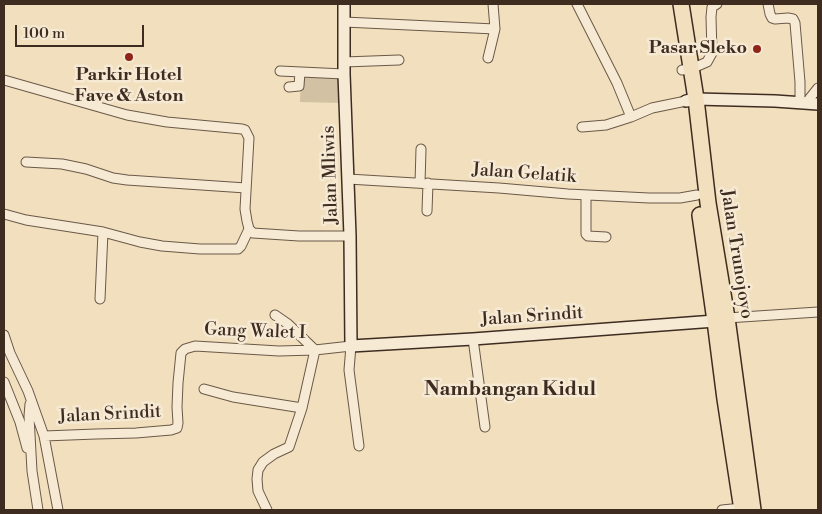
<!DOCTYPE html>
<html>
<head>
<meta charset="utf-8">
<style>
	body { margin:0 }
	#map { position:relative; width:822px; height:514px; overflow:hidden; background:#f1dfbe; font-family:"Libre Bodoni",serif }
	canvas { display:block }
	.frame { position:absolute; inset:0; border:5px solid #3e2c21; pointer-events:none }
	.scale { position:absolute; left:15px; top:25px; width:129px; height:22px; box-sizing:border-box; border:2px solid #3e2c21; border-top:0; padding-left:6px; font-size:15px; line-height:18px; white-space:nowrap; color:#3e2c21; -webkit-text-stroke:4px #f6ead5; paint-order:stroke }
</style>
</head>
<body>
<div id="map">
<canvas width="822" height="514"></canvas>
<div class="frame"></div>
<div class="scale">100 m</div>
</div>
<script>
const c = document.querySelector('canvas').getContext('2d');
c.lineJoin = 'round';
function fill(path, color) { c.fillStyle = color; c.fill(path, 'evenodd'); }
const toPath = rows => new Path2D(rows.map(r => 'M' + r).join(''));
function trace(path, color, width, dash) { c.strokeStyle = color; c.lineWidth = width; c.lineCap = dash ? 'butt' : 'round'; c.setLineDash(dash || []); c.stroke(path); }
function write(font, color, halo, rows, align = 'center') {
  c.font = font + ' "Libre Bodoni",serif'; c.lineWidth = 5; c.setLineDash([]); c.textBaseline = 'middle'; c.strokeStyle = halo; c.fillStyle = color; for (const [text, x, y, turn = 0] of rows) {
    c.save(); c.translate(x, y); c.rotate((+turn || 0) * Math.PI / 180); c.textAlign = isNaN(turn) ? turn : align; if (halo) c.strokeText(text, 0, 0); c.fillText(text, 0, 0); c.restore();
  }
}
const green = toPath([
	[301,73,344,75,344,103,300,102]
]);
const street = toPath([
	[577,4,617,83,631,117],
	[768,4,770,14,772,18,775,19,788,18,793,19,795,23,800,82,800,103],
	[344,22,495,29,493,4],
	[488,58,495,29],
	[344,62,399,60],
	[682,70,691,69,707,62,712,53,711,17,712,7,717,4],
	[280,71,344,74],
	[4,80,127,115,167,122,242,129,245,130,249,138,245,209,247,221,249,229,253,233,299,236,350,236],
	[289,87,299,86,300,72],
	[806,103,818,88],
	[582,127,606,125,631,117,652,108,686,101],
	[26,162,62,164,86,169,113,178,127,180,246,188],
	[348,179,499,188,568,194,649,198,680,198,697,195],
	[420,183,421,149],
	[586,195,586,234,588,236,606,237],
	[427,211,428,183],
	[4,214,26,220,103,232,140,242,162,246,200,249,238,249,241,246,249,229],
	[100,299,103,232],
	[275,315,288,324,315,350],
	[727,318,818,312],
	[4,335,10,353,28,391,44,436,58,510],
	[473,339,485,427],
	[4,382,20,422,27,448],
	[204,389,233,397,302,408],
	[30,404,29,416,32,471,38,510],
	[44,436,96,434,136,433,171,430,177,428,178,423,177,407,178,383,181,353,185,349,195,346,279,351,315,350,351,346,349,370,359,446],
	[267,510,258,491,257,479,258,470,263,462,274,454,289,447,302,408,315,350],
	[722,510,742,508]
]);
const secondary = toPath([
	[344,4,344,74,350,236,351,346,473,339,715,321],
	[686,101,696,99,775,101,818,104]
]);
const highway = toPath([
	[681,4,696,99,708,203,727,318,753,510],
	[700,215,715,321,725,399,742,510]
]);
const markers = [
	[757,49,5,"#8f2418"],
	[129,57,5,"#8f2418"]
];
const poiNames = [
	["Pasar Sleko",747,49],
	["Parkir Hotel",129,76,"center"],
	["Fave & Aston",129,97,"center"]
];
const streetNames = [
	["Jalan Gelatik",524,174,4],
	["Jalan Mliwis",331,175,-92],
	["Jalan Trunojoyo",736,254,81],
	["Jalan Srindit",532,317,-4],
	["Gang Walet I",255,332,2],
	["Jalan Srindit",110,415,-3]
];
const quarterNames = [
	["Nambangan Kidul",510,390]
];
fill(green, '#d3c1a3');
trace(street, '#6b5948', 11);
trace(secondary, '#3e2c21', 14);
trace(highway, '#3e2c21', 18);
trace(street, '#f6ead5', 9);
trace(secondary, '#f6ead5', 11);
trace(highway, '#f1dfbe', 15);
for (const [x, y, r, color] of markers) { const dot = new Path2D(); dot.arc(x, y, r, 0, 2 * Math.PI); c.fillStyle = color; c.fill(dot); trace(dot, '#f6ead5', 2); }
write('bold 18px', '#3e2c21', '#f6ead5', poiNames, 'right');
write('18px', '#3e2c21', '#f6ead5', streetNames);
write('bold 20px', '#3e2c21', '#f6ead5', quarterNames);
</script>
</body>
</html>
